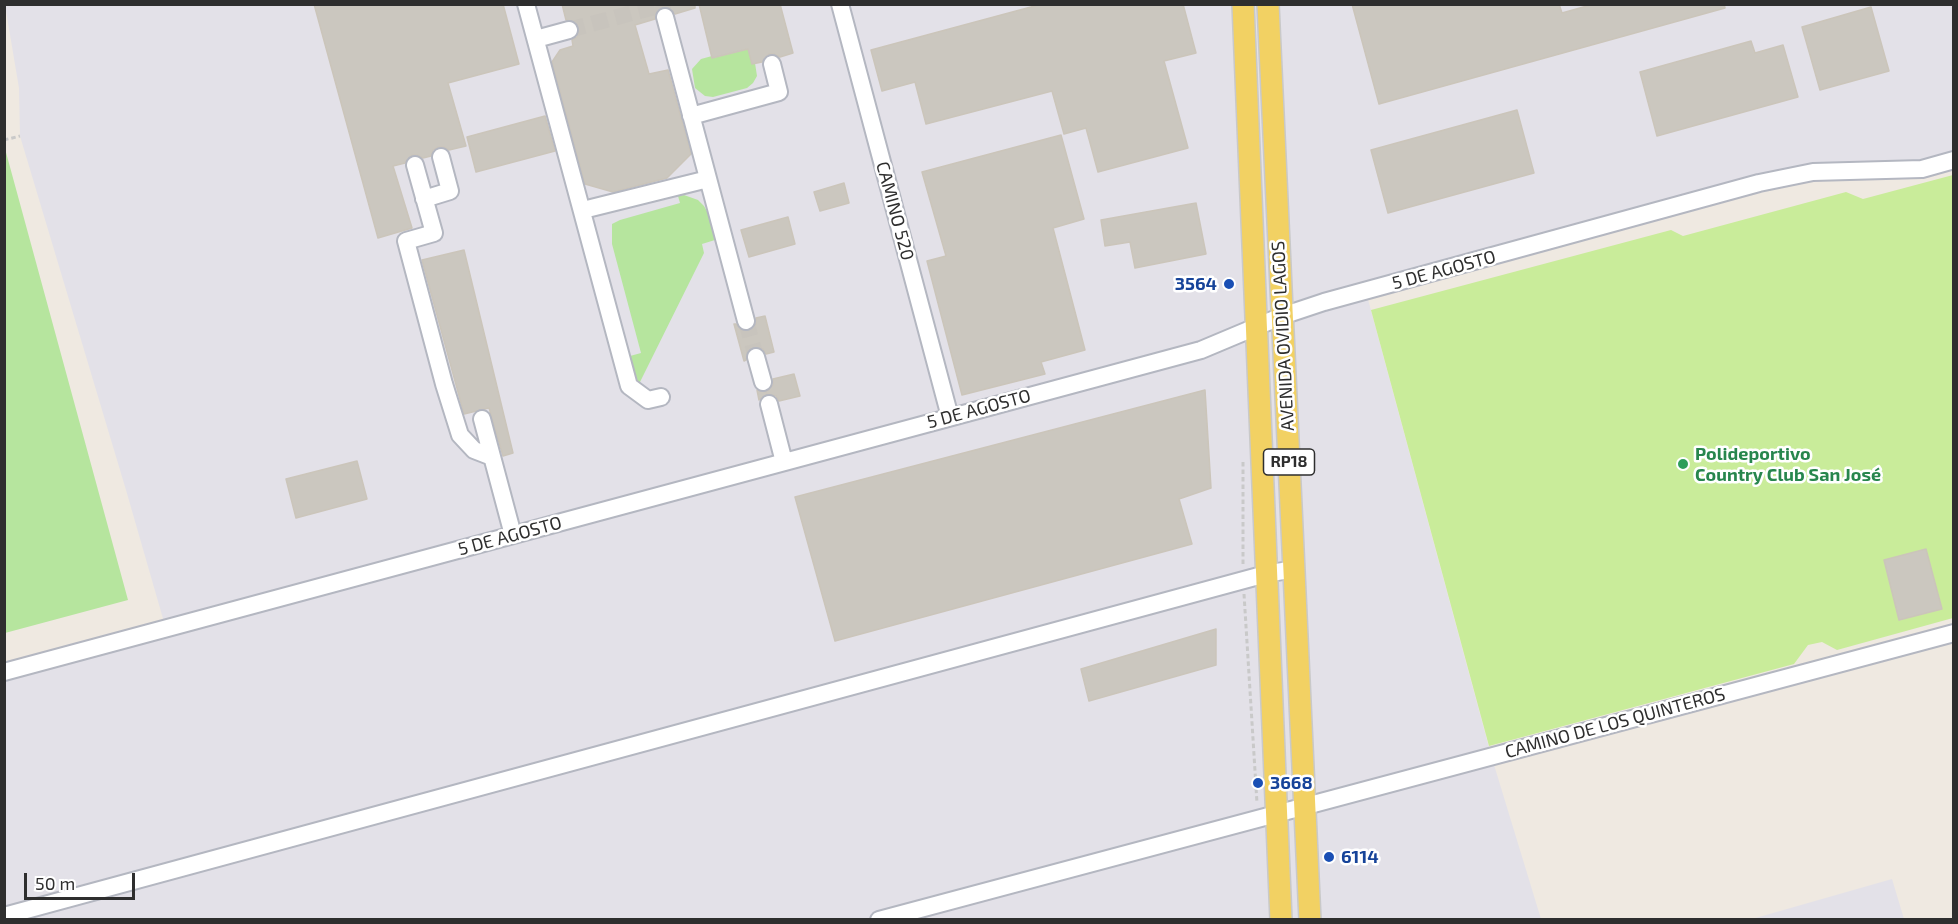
<!DOCTYPE html>
<html>
<head>
<meta charset="utf-8">
<style>
	body { margin:0 }
	#map { position:relative; width:1958px; height:924px; overflow:hidden; background:#efe9e1; font-family:"Exo 2",sans-serif }
	canvas { display:block }
	.frame { position:absolute; inset:0; border:6px solid #2e2e2e; pointer-events:none }
	.scale { position:absolute; left:24px; top:873px; width:111px; height:27px; box-sizing:border-box; border:3px solid #2e2e2e; border-top:0; padding-left:8px; font-size:18px; line-height:21px; white-space:nowrap; color:#2e2e2e; -webkit-text-stroke:4px #fff; paint-order:stroke }
</style>
</head>
<body>
<div id="map">
<canvas width="1958" height="924"></canvas>
<div class="frame"></div>
<div class="scale">50 m</div>
</div>
<script>
const c = document.querySelector('canvas').getContext('2d');
c.lineJoin = 'round';
function fill(path, color) { c.fillStyle = color; c.fill(path, 'evenodd'); }
const toPath = rows => new Path2D(rows.map(r => 'M' + r).join(''));
function trace(path, color, width, dash) { c.strokeStyle = color; c.lineWidth = width; c.lineCap = dash ? 'butt' : 'round'; c.setLineDash(dash || []); c.stroke(path); }
function write(font, color, halo, rows, align = 'center') {
  c.font = font + ' "Exo 2",sans-serif'; c.lineWidth = 5; c.setLineDash([]); c.textBaseline = 'middle'; c.strokeStyle = halo; c.fillStyle = color; for (const [text, x, y, turn = 0] of rows) {
    c.save(); c.translate(x, y); c.rotate((+turn || 0) * Math.PI / 180); c.textAlign = isNaN(turn) ? turn : align; if (halo) c.strokeText(text, 0, 0); c.fillText(text, 0, 0); c.restore();
  }
}
const industrial = toPath([
	[5,5,1953,5,1953,160,1813,172,1366,292,1491,755,1541,919,5,920,5,672,166,629,126,490,20,136,19,88],
	[1892,879,1904,919,1752,919]
]);
const green = toPath([
	[748,49,752,64,755,63,757,76,753,83,747,88,713,97,705,96,695,88,692,69,701,59,712,56,713,58],
	[4,145,128,600,5,633,4,633],
	[684,195,698,200,704,206,709,215,715,240,702,244,704,253,640,382,637,382,630,356,641,353,612,244,612,224,620,220,680,203,678,196]
]);
const pitch = toPath([
	[1953,175,1953,618,1837,650,1822,642,1808,645,1794,664,1489,746,1371,310,1671,230,1683,236,1846,192,1863,199]
]);
const building = toPath([
	[314,4,503,4,519,64,448,83,466,146,449,150,444,147,438,147,433,150,431,156,423,158,417,155,412,155,405,163,393,166,412,228,378,238,314,4],
	[562,4,695,4,695,8,675,14,668,7,662,7,655,14,655,19,635,25,649,74,668,70,691,154,667,178,613,192,585,184,552,62,560,50,573,46,572,40,577,37,579,32,576,22,566,20,562,4],
	[699,4,780,4,793,53,780,57,774,54,769,54,762,62,752,64,748,49,712,58,699,4],
	[1042,4,1183,4,1196,53,1164,61,1188,148,1098,172,1086,128,1064,134,1052,91,926,124,915,82,882,91,871,50,1042,4],
	[1352,4,1559,4,1562,13,1594,4,1724,4,1725,8,1379,104,1352,4],
	[1871,7,1889,71,1820,90,1802,27,1871,7],
	[1751,41,1755,53,1783,45,1798,97,1657,136,1640,72,1751,41],
	[1517,110,1534,173,1388,213,1371,150,1517,110],
	[545,116,555,151,476,172,467,137,545,116],
	[1061,135,1084,219,1053,228,1085,350,1041,362,1045,374,962,395,927,261,946,256,922,172,1061,135],
	[844,183,849,203,820,211,814,192,844,183],
	[1196,203,1206,254,1135,268,1130,242,1105,246,1101,220,1196,203],
	[788,217,795,244,749,257,741,230,788,217],
	[464,250,513,453,503,456,489,408,464,414,422,260,464,250],
	[765,316,774,352,766,354,763,349,754,347,748,350,746,360,744,361,734,324,736,324,743,331,749,331,756,324,756,318,765,316],
	[794,374,800,396,779,401,776,396,767,394,759,400,757,390,766,392,773,385,773,379,794,374],
	[1205,390,1211,488,1179,499,1192,544,835,641,795,497,1205,390],
	[357,461,367,499,296,518,286,479,357,461],
	[1926,549,1942,609,1899,620,1884,560,1926,549],
	[1216,629,1216,665,1089,701,1081,669,1216,629]
]);
const minorTunnel = toPath([
	[569,30,662,5,665,17],
	[746,321,756,357]
]);
const path = toPath([
	[4,140,20,136],
	[1243,462,1243,566],
	[1244,594,1257,803]
]);
const minor = toPath([
	[526,4,629,386,648,400,661,397],
	[840,4,950,417],
	[665,17,746,321],
	[536,39,569,30],
	[691,116,779,92,772,64],
	[415,165,434,233,406,241,444,384,460,435,474,450,492,457],
	[424,199,450,191,441,157],
	[583,210,708,179],
	[756,357,763,382],
	[769,404,784,462],
	[482,419,513,535],
	[4,672,1201,350,1282,316,1324,302,1759,183,1813,172,1922,169,1954,160],
	[4,916,1266,574,1294,569],
	[879,920,1954,633]
]);
const major = toPath([
	[1243,4,1281,920],
	[1268,4,1310,920]
]);
const markers = [
	[1229,284,6,"#1a4fb4"],
	[1683,464,6,"#2e9e5b"],
	[1258,783,6,"#1a4fb4"],
	[1329,857,6,"#1a4fb4"]
];
const shields = [
	[1289,462,51]
];
const shieldNames = [
	["RP18",1289,462]
];
const streetNames = [
	["CAMINO 520",895,211,75],
	["5 DE AGOSTO",1444,270,-15],
	["AVENIDA OVIDIO LAGOS",1283,336,-93],
	["5 DE AGOSTO",979,409,-15],
	["5 DE AGOSTO",510,536,-15],
	["CAMINO DE LOS QUINTEROS",1615,723,-15]
];
const transitNames = [
	["3564",1217,284,"right"],
	["3668",1270,783],
	["6114",1341,857]
];
const leisureNames = [
	["Polideportivo",1695,454],
	["Country Club San José",1695,475]
];
fill(industrial, '#e3e1e8');
fill(green, '#b6e59e');
fill(pitch, '#c9ec9a');
fill(building, '#cbc7bf');
trace(building, '#cbc5ba', 1.5);
trace(minorTunnel, '#c8c4bd', 16, [16, 8]);
trace(minor, '#b4b7c1', 20);
trace(major, '#c9c9c9', 24);
trace(path, '#c9c9c9', 3, [4.5, 3]);
trace(minor, '#fff', 16);
trace(major, '#f2d163', 21);
for (const [x, y, r, color] of markers) { const dot = new Path2D(); dot.arc(x, y, r, 0, 2 * Math.PI); c.fillStyle = color; c.fill(dot); trace(dot, '#fff', 2); }
for (const [x, y, w] of shields) { const box = new Path2D(); box.roundRect(x - w / 2, y - 13, w, 26, 4.5); c.fillStyle = '#fff'; c.fill(box); trace(box, '#2e2e2e', 1.5); }
write('bold 16px', '#2e2e2e', null, shieldNames);
write('18px', '#2e2e2e', '#fff', streetNames);
write('bold 18px', '#164399', '#fff', transitNames, 'left');
write('bold 18px', '#27864d', '#fff', leisureNames, 'left');
</script>
</body>
</html>
